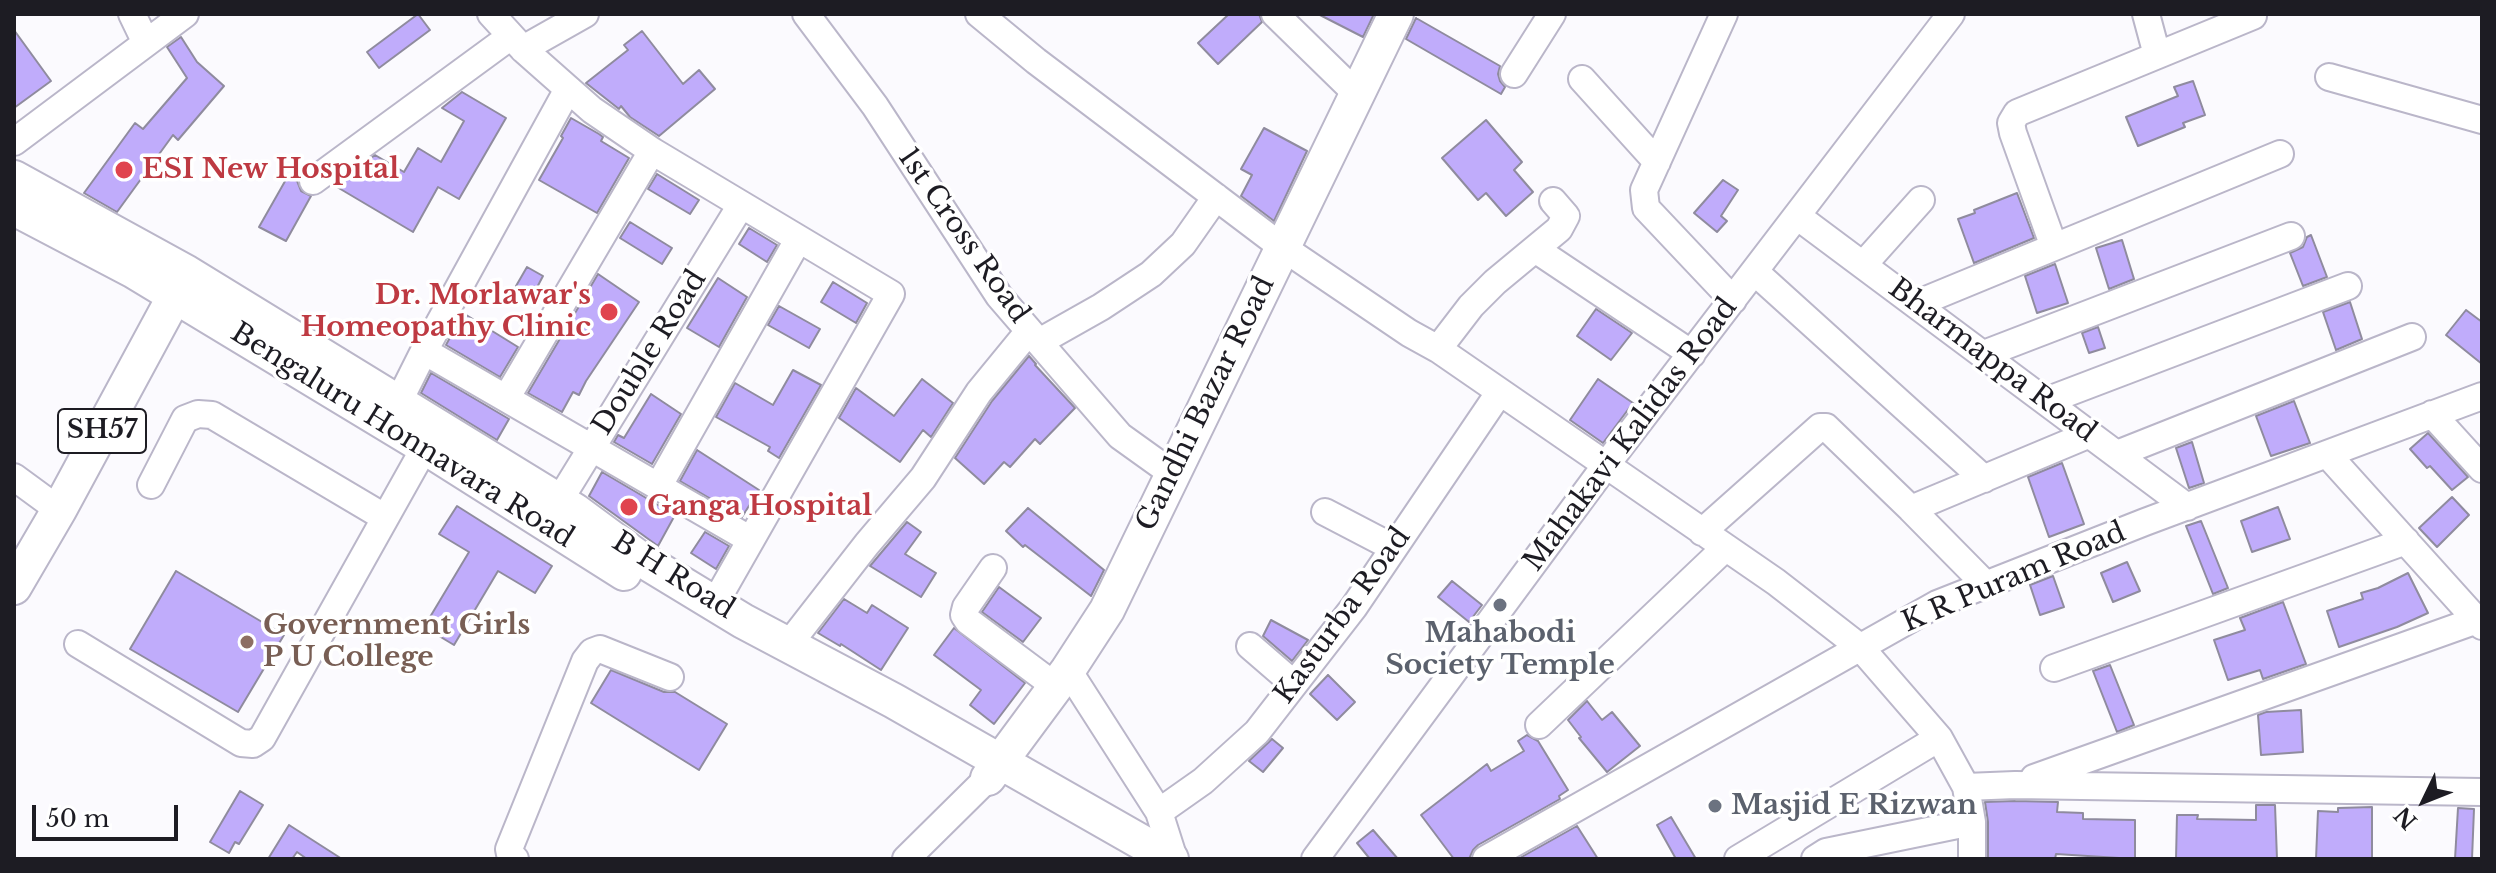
<!DOCTYPE html>
<html>
<head>
<meta charset="utf-8">
<style>
	body { margin:0 }
	#map { position:relative; width:2496px; height:873px; overflow:hidden; background:#fbfafe; font-family:"Libre Baskerville",serif }
	canvas { display:block }
	.frame { position:absolute; inset:0; border:16px solid #1d1c23; pointer-events:none }
	.north { position:absolute; left:2384px; top:761px; width:80px; height:80px; -webkit-text-stroke:6px #fff; paint-order:stroke; rotate:227deg; font-size:22px; font-weight:700; line-height:32px; text-align:center; color:#1d1c23 }
	.north::after { content:''; display:block; margin:auto; width:28px; height:36px; background:#1d1c23; clip-path:polygon(50% 0,100% 100%,50% 72%,0 100%) }
	.scale { position:absolute; left:32px; top:805px; width:146px; height:36px; box-sizing:border-box; border:4px solid #1d1c23; border-top:0; padding-left:10px; font-size:24px; line-height:28px; white-space:nowrap; color:#1d1c23; -webkit-text-stroke:6px #fff; paint-order:stroke }
</style>
</head>
<body>
<div id="map">
<canvas width="2496" height="873"></canvas>
<div class="frame"></div>
<div class="north">N</div>
<div class="scale">50 m</div>
</div>
<script>
const c = document.querySelector('canvas').getContext('2d');
c.lineJoin = 'round';
function fill(path, color) { c.fillStyle = color; c.fill(path, 'evenodd'); }
const toPath = rows => new Path2D(rows.map(r => 'M' + r).join(''));
function trace(path, color, width, dash) { c.strokeStyle = color; c.lineWidth = width; c.lineCap = dash ? 'butt' : 'round'; c.setLineDash(dash || []); c.stroke(path); }
function write(font, color, halo, rows, align = 'center') {
  c.font = font + ' "Libre Baskerville",serif'; c.lineWidth = 7; c.setLineDash([]); c.textBaseline = 'middle'; c.strokeStyle = halo; c.fillStyle = color; for (const [text, x, y, turn = 0] of rows) {
    c.save(); c.translate(x, y); c.rotate((+turn || 0) * Math.PI / 180); c.textAlign = isNaN(turn) ? turn : align; if (halo) c.strokeText(text, 0, 0); c.fillText(text, 0, 0); c.restore();
  }
}
const building = toPath([
	[418,14,430,30,379,68,367,52,418,14],
	[1229,14,1259,14,1262,22,1218,64,1198,43,1229,14],
	[1318,14,1374,14,1363,37,1318,14],
	[1416,18,1500,66,1498,74,1500,81,1505,87,1501,94,1406,39,1416,18],
	[14,30,51,81,14,108,14,30],
	[642,31,683,84,699,70,715,89,659,136,630,117,621,106,619,109,586,83,628,50,624,45,642,31],
	[181,37,197,62,224,86,178,140,173,135,117,212,84,193,135,123,143,129,187,78,167,47,181,37],
	[2193,81,2205,115,2183,123,2185,127,2138,146,2126,117,2178,96,2174,87,2193,81],
	[462,92,506,118,459,199,438,187,413,232,337,187,341,181,375,155,404,172,418,148,441,162,464,121,442,108,462,92],
	[571,118,599,134,603,137,601,141,629,158,597,213,539,180,563,138,561,136,571,118],
	[1486,120,1522,162,1514,170,1533,192,1506,216,1486,193,1478,200,1442,158,1486,120],
	[1264,128,1307,151,1274,221,1241,196,1252,175,1241,169,1264,128],
	[657,174,699,200,690,214,648,189,657,174],
	[288,176,297,181,301,191,311,196,286,241,259,227,288,176],
	[1723,180,1738,190,1721,216,1727,221,1717,232,1694,213,1723,180],
	[2017,193,2034,238,1974,263,1958,219,1975,213,1974,210,2017,193],
	[630,222,672,248,662,264,620,238,630,222],
	[749,228,777,245,767,262,739,244,749,228],
	[2311,235,2327,277,2303,286,2290,253,2303,247,2307,237,2311,235],
	[2122,240,2134,279,2109,289,2096,248,2122,240],
	[2055,264,2068,303,2037,313,2025,276,2055,264],
	[527,267,543,276,533,295,516,286,527,267],
	[598,274,639,302,586,381,579,395,573,392,562,412,528,393,598,274],
	[718,278,747,297,719,347,687,328,718,278],
	[833,282,867,303,856,323,821,302,833,282],
	[2350,302,2362,339,2336,350,2323,312,2350,302],
	[779,306,820,329,809,348,768,325,779,306],
	[1596,309,1632,333,1611,360,1577,336,1596,309],
	[2466,310,2482,322,2482,364,2446,335,2466,310],
	[463,313,518,347,500,377,446,345,463,313],
	[2098,327,2105,348,2089,353,2082,333,2098,327],
	[1029,356,1036,364,1035,365,1075,408,1040,444,1035,439,1010,467,1004,462,984,484,955,458,992,401,1029,356],
	[793,370,821,385,779,458,768,451,770,447,716,417,735,383,773,405,793,370],
	[431,373,509,419,497,440,421,393,431,373],
	[922,379,953,403,931,437,923,430,900,462,839,418,856,388,894,416,922,379],
	[1598,379,1633,403,1603,443,1570,420,1598,379],
	[651,394,681,414,652,464,614,442,618,435,624,438,651,394],
	[2294,401,2310,443,2271,456,2256,416,2294,401],
	[2428,433,2468,477,2452,490,2430,466,2427,468,2410,449,2428,433],
	[2192,442,2204,483,2189,488,2176,448,2192,442],
	[697,450,759,490,742,517,680,481,697,450],
	[2062,463,2084,524,2049,537,2028,477,2062,463],
	[602,472,675,515,658,546,589,496,602,472],
	[2452,497,2469,515,2437,547,2419,528,2452,497],
	[457,506,552,566,535,593,498,571,454,645,424,627,469,552,439,534,457,506],
	[2278,507,2290,539,2252,552,2241,521,2278,507],
	[1028,508,1104,570,1091,596,1025,545,1023,547,1006,531,1028,508],
	[2201,521,2228,588,2213,594,2186,526,2201,521],
	[907,522,921,532,905,554,936,573,921,597,870,566,907,522],
	[705,532,729,546,716,569,691,553,705,532],
	[2127,562,2140,591,2113,602,2101,573,2127,562],
	[176,571,284,635,238,712,130,649,176,571],
	[2408,573,2428,613,2397,627,2339,647,2327,611,2363,599,2361,593,2378,588,2408,573],
	[2053,576,2064,607,2040,615,2030,585,2053,576],
	[1452,581,1482,605,1469,622,1438,597,1452,581],
	[999,587,1041,618,1023,642,982,612,999,587],
	[844,599,867,613,872,605,908,628,881,670,841,644,840,646,818,633,844,599],
	[2283,602,2306,664,2263,679,2260,670,2228,680,2214,640,2245,630,2240,618,2283,602],
	[1271,620,1308,640,1292,661,1263,636,1271,620],
	[954,628,1025,683,994,724,970,705,981,690,934,655,954,628],
	[2110,665,2134,725,2117,732,2093,671,2110,665],
	[611,670,664,692,675,692,727,724,699,770,591,703,611,670],
	[1328,675,1355,702,1337,720,1310,694,1328,675],
	[1587,701,1602,720,1612,712,1640,746,1607,772,1579,738,1581,737,1568,720,1587,701],
	[2301,710,2303,752,2261,755,2258,715,2266,712,2301,710],
	[1527,735,1538,741,1568,790,1559,796,1560,799,1478,845,1473,850,1469,859,1454,859,1421,815,1487,764,1491,771,1524,751,1518,741,1527,735],
	[1272,739,1283,748,1263,772,1249,761,1272,739],
	[240,791,263,805,239,844,235,842,229,853,210,842,240,791],
	[2015,801,2058,802,2057,812,2083,813,2083,819,2135,820,2135,859,2056,854,2055,859,1988,859,1988,822,1985,802,2015,801],
	[2256,805,2275,805,2277,859,2176,859,2177,815,2198,815,2197,819,2256,820,2256,805],
	[2372,807,2372,859,2316,859,2318,811,2338,812,2338,808,2372,807],
	[2458,808,2474,809,2472,859,2455,859,2458,808],
	[1671,817,1696,859,1676,859,1657,825,1671,817],
	[289,825,342,859,307,859,297,852,292,859,268,859,289,825],
	[1577,826,1598,859,1518,859,1577,826],
	[1373,830,1398,859,1370,859,1357,843,1373,830]
]);
const minor = toPath([
	[132,14,146,43],
	[491,14,523,49,592,110,652,151,891,294,715,603],
	[806,14,875,106,999,296,1120,436,1173,474],
	[979,14,1036,61,1282,247,1409,333,1438,349,1776,582,1861,648,1939,738,1966,787,1972,822,1972,859],
	[1275,14,1357,94],
	[1724,14,1644,190,1646,208,1733,300],
	[2146,14,2157,55],
	[523,49,585,14],
	[1514,74,1552,14],
	[2329,77,2482,120],
	[1582,79,1657,162],
	[14,142,185,14],
	[313,181,511,36],
	[1797,216,2187,507],
	[2054,247,2013,133,2011,123,2017,113,2253,16],
	[1535,249,1692,354],
	[1863,265,1921,200],
	[1755,272,1984,479],
	[1916,304,2280,154],
	[1039,342,1101,307,1151,274,1183,244,1216,197],
	[1438,349,1471,306,1495,282,1559,229,1566,216,1553,201],
	[424,351,751,540],
	[1984,354,2291,236],
	[507,397,652,151],
	[2046,401,2348,286],
	[398,403,424,351,568,89],
	[2432,414,2482,469],
	[2117,454,2412,337],
	[2327,454,2482,626],
	[14,477,59,510],
	[151,485,185,419,198,414,212,415,384,517],
	[658,487,798,240],
	[559,501,741,205],
	[1911,509,2090,434],
	[1325,512,1394,548],
	[1702,532,1820,427,1826,427,1911,509,1986,585],
	[993,568,966,607,964,615,968,621,1055,686],
	[78,644,241,743,253,744,262,738,425,447],
	[789,644,867,544,923,478,979,392,1029,331],
	[1250,646,1294,684],
	[2054,668,2406,541],
	[1068,670,1159,812,1174,859],
	[1539,725,1725,548],
	[2034,778,2477,620],
	[1966,787,2015,785,2482,792],
	[1159,812,1203,781,1257,732,1354,607,1499,393],
	[515,859,510,854,509,849,585,661,592,652,600,649,670,677],
	[906,859,988,778],
	[1315,859,1606,465,1951,14],
	[1486,859,1937,604,2145,522,2482,396],
	[1738,859,1939,738],
	[1815,859,1826,852,1972,822]
]);
const major = toPath([
	[14,178,187,273,575,511,636,556,743,621,894,701,1171,859],
	[14,208,134,271,425,447,624,573],
	[14,587,59,510,185,277],
	[988,778,1068,670,1107,610,1396,14]
]);
const markers = [
	[124,170,10,"#e0444e"],
	[609,312,10,"#e0444e"],
	[629,507,10,"#e0444e"],
	[1500,605,8,"#6b7280"],
	[247,642,8,"#8d6e63"],
	[1715,806,8,"#6b7280"]
];
const shields = [
	[102,431,88]
];
const shieldNames = [
	["SH57",102,431]
];
const healthNames = [
	["ESI New Hospital",142,170],
	["Dr. Morlawar's",591,296,"right"],
	["Homeopathy Clinic",591,328,"right"],
	["Ganga Hospital",647,507]
];
const streetNames = [
	["1st Cross Road",963,236,55],
	["Double Road",650,353,-58],
	["Bharmappa Road",1992,361,37],
	["Gandhi Bazar Road",1206,404,-64],
	["Mahakavi Kalidas Road",1631,435,-53],
	["Bengaluru Honnavara Road",402,436,32],
	["B H Road",673,576,32],
	["K R Puram Road",2014,578,-23],
	["Kasturba Road",1343,616,-54]
];
const educationNames = [
	["Government Girls",263,626],
	["P U College",263,658]
];
const worshipNames = [
	["Mahabodi",1500,634],
	["Society Temple",1500,666],
	["Masjid E Rizwan",1731,806,"left"]
];
fill(building, '#c0acfb');
trace(building, '#8f8b9e', 2);
trace(minor, '#bab6c9', 30);
trace(major, '#bab6c9', 38);
trace(minor, '#fff', 26);
trace(major, '#fff', 34);
for (const [x, y, r, color] of markers) { const dot = new Path2D(); dot.arc(x, y, r, 0, 2 * Math.PI); c.fillStyle = color; c.fill(dot); trace(dot, '#fff', 3); }
for (const [x, y, w] of shields) { const box = new Path2D(); box.roundRect(x - w / 2, y - 22, w, 44, 6); c.fillStyle = '#fff'; c.fill(box); trace(box, '#1d1c23', 2); }
write('bold 26px', '#1d1c23', null, shieldNames);
write('bold 28px', '#be3a42', '#fff', healthNames, 'left');
write('28px', '#1d1c23', '#fff', streetNames);
write('bold 28px', '#785e54', '#fff', educationNames, 'left');
write('bold 28px', '#5b616d', '#fff', worshipNames);
</script>
</body>
</html>
